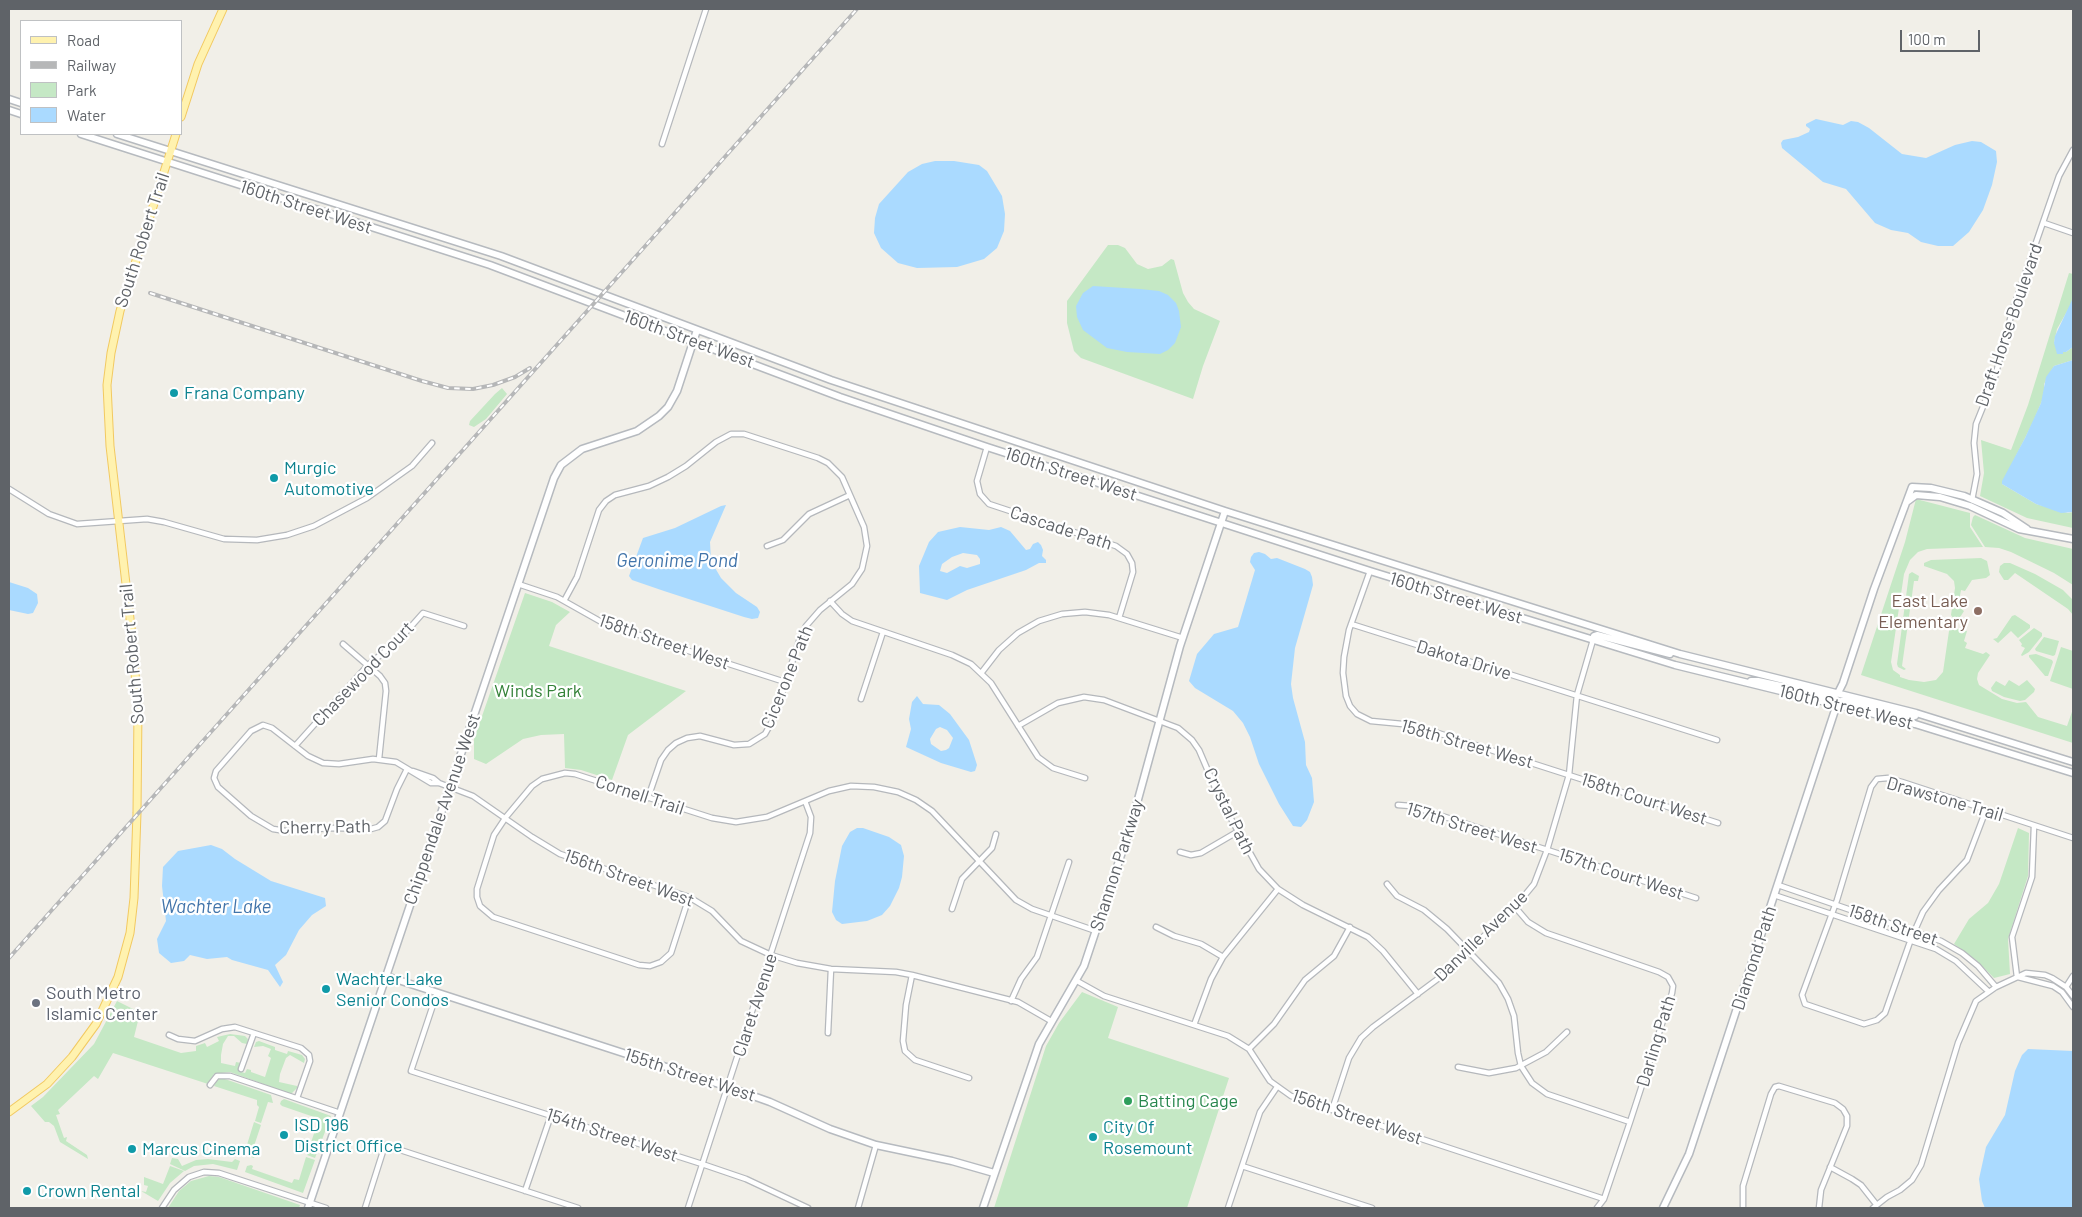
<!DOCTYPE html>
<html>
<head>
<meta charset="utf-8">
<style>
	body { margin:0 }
	#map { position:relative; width:2082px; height:1217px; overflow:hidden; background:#f1efe8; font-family:Barlow,sans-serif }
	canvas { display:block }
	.frame { position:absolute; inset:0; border:10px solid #5f6368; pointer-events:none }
	.legend { position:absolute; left:20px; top:20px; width:162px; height:115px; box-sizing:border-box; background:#fff; border:1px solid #bfc1c3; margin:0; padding:6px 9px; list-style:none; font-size:15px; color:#5f6368 }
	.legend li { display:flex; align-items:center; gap:10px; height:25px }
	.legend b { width:25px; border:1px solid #bfc1c3 }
	.scale { position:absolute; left:1900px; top:30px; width:80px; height:22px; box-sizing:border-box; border:2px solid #5f6368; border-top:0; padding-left:6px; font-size:15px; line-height:18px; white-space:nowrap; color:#5f6368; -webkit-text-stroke:4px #fff; paint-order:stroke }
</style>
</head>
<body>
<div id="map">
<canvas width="2082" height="1217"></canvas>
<div class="frame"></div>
<ul class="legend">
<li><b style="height:6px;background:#fff2af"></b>Road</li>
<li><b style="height:6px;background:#b6b7b8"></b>Railway</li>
<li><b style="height:14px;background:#c5e8c5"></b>Park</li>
<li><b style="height:14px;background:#aadaff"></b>Water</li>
</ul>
<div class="scale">100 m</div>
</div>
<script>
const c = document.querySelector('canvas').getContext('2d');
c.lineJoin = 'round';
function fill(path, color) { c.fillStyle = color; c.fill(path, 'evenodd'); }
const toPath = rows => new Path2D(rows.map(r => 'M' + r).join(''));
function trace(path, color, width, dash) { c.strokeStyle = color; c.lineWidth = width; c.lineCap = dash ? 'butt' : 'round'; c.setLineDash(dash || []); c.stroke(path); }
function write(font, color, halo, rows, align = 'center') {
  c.font = font + ' Barlow,sans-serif'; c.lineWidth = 4.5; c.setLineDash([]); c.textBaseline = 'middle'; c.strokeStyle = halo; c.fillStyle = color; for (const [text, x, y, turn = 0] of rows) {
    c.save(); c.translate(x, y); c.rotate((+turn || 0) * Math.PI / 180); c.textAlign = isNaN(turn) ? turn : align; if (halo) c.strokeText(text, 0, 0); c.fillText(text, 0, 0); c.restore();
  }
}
const green = toPath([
	[1108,245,1118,245,1125,248,1137,264,1148,269,1162,266,1171,259,1174,260,1183,293,1188,302,1194,309,1220,321,1203,366,1193,399,1081,358,1074,351,1067,323,1067,301],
	[2069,273,2073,274,2073,301,2057,329,2054,343,2063,352,2066,352,2073,347,2073,360,2054,366,2044,384,2044,396,2033,422,2002,484,2036,504,2068,513,2073,512,2073,528,2027,518,1980,496,1984,473,1981,440,2011,450,2028,405],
	[502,388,507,394,486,419,474,427,469,425,470,421,495,394],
	[1916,499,1970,513,1970,527,1983,547,1927,549,1918,552,1910,560,1904,574,1891,662,1893,670,1900,675,1900,677,1909,680,1924,682,1936,680,1943,672,1949,631,1952,628,1967,631,1964,641,1967,643,1965,648,1983,654,1986,652,1990,655,1978,673,1977,679,1979,685,2002,699,2017,703,2026,702,2038,717,2067,726,2073,709,2073,743,1861,675,1905,542],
	[1975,515,2025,538,2073,549,2073,585,2054,573,2011,552,1999,548,1985,547,1971,525,1973,517],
	[1981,558,1987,561,1990,575,1986,578,1972,580,1965,591,1961,590,1959,601,1963,604,1960,608,1964,611,1959,619,1953,618,1951,615,1955,588,1954,581,1947,574,1924,566,1924,563,1931,560],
	[2004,563,2010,563,2035,574,2063,590,2073,600,2073,615,2068,609,2015,573,2008,580,2004,580,1999,572,2000,566],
	[1912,572,1919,576,1918,581,1914,581,1902,666,1906,669,1904,670,1898,667,1897,664,1909,574],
	[525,593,552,602,570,612,556,625,549,646,686,691,628,735,612,780,581,770,565,768,564,734,541,735,523,739,486,764,474,759,474,739],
	[2015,615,2030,625,2030,628,2018,638,2011,631,1998,643,1993,639,1997,638,2012,616],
	[2034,628,2042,633,2042,636,2029,652,2022,656,2021,655,2025,648,2021,646,2022,644,2019,640],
	[2044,637,2059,641,2055,655,2053,656,2036,651,2035,649],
	[2061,647,2073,651,2073,689,2050,681],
	[2036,654,2052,660,2053,662,2048,676,2045,676,2029,657,2029,655],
	[2009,680,2019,686,2027,680,2035,689,2034,692,2025,700,2020,701,2004,697,1992,691,1991,688,1996,681,2005,686],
	[2018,828,2029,833,2028,876,2008,939,2010,974,1994,978,1976,960,1954,944,1969,919,1988,903,1999,884],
	[1082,992,1118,1007,1108,1038,1229,1078,1187,1208,994,1208,1046,1046,1059,1023],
	[117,1001,141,1013,137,1019,138,1021,134,1037,181,1053,196,1051,196,1046,205,1043,207,1047,219,1041,217,1037,230,1034,245,1036,248,1039,247,1044,242,1043,234,1036,228,1036,223,1044,221,1055,221,1063,235,1066,236,1062,241,1063,238,1071,245,1073,247,1069,251,1070,251,1072,265,1077,271,1058,268,1056,271,1049,263,1046,254,1047,256,1042,259,1041,275,1047,275,1050,287,1054,288,1051,302,1055,305,1059,304,1063,290,1055,286,1058,280,1074,279,1082,297,1086,297,1088,291,1094,230,1072,214,1074,208,1084,113,1053,98,1079,94,1076,58,1110,60,1114,56,1115,64,1138,67,1137,66,1141,87,1155,88,1159,60,1142,54,1126,49,1122,45,1122,31,1106,43,1097,94,1044],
	[222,1078,271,1095,273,1103,268,1102,261,1123,255,1121,259,1107,257,1105,257,1100,214,1086,217,1080],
	[284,1099,331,1116,315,1158,307,1155,318,1121,313,1120,314,1117,282,1106,280,1104,281,1101],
	[254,1122,261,1125,253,1149,256,1154,254,1158,248,1156,241,1149,246,1148],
	[306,1157,315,1160,303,1193,245,1172,247,1166,251,1165,253,1166,252,1169,292,1183,294,1179,299,1180],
	[172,1158,178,1159,182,1166,196,1160,208,1159,232,1162,235,1159,240,1161,237,1170,213,1164,194,1166,185,1171,170,1164],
	[170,1166,184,1171,170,1183,158,1201,141,1191,146,1192,148,1186,144,1185,144,1177,163,1184],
	[209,1176,219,1177,300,1205,299,1208,168,1208,179,1191,191,1181]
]);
const water = toPath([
	[1816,119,1843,125,1851,121,1858,122,1869,128,1902,154,1926,158,1955,145,1972,141,1981,142,1996,151,1997,162,1992,185,1983,210,1969,232,1953,246,1938,246,1921,242,1908,233,1891,230,1875,223,1846,189,1823,182,1782,148,1781,143,1783,140,1798,137,1809,132,1810,129,1806,126,1806,124],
	[935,161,954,161,979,165,987,171,1002,196,1005,214,1004,231,997,248,984,259,957,267,917,268,898,263,881,248,874,233,875,218,879,204,908,172,922,164],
	[1093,286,1140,289,1159,291,1168,295,1176,303,1179,311,1181,327,1175,343,1168,350,1160,354,1127,352,1107,348,1083,330,1077,317,1076,306,1083,293],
	[2072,300,2073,347,2066,352,2063,352,2063,354,2057,354,2054,343,2055,336],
	[2073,360,2073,512,2061,513,2036,504,2002,484,2002,481,2025,438,2041,403,2046,377,2054,366],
	[726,505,710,542,711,561,721,578,736,593,757,607,760,612,758,618,752,619,744,617,664,591,632,580,629,576,643,538,675,528,721,506],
	[960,527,989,530,1001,527,1010,531,1026,550,1030,549,1033,544,1038,542,1041,545,1043,550,1042,556,1046,560,1046,563,1039,563,1026,570,967,590,947,600,920,593,919,566,929,542,938,532],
	[963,553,977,555,980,559,980,564,967,568,960,566,947,573,940,571,942,564,952,557],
	[1259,552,1265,554,1271,559,1277,558,1305,569,1310,572,1312,577,1313,585,1295,648,1291,684,1293,698,1305,742,1306,765,1312,778,1314,802,1307,820,1301,827,1293,826,1279,804,1259,764,1250,737,1243,723,1233,711,1195,688,1189,681,1197,654,1214,634,1238,627,1255,570,1250,562,1251,557,1254,553],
	[9,582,28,588,37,594,38,603,33,613,28,614,9,610],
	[917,696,923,704,939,705,950,714,969,740,977,765,975,771,971,772,941,763,906,747,911,729,909,719,912,702],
	[940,727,947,730,953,738,949,748,946,750,941,751,931,744,930,739,936,729],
	[857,828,863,828,889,837,901,845,904,856,902,877,899,888,890,906,882,915,867,921,842,924,836,920,832,912,835,881,842,846,850,832],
	[211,845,222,849,235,859,271,881,325,898,326,906,312,915,299,930,286,955,275,965,283,982,280,987,268,970,232,960,227,957,207,959,190,955,184,961,171,963,159,953,157,939,166,921,162,886,163,867,178,851],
	[2028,1049,2073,1051,2073,1208,1985,1208,1982,1201,1979,1179,1986,1147,2005,1115,2015,1071,2022,1055]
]);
const street = toPath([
	[662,144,706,9],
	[2044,223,2073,233],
	[987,447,977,481,980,494,989,504,1116,546,1127,554,1132,563,1133,572,1119,618],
	[9,489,49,514,77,524,147,519,164,522,224,539,257,540,287,535,314,526,367,498,412,466,432,443],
	[1972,500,1977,474,1974,443,1976,424,1995,377,2012,312,2059,176,2073,150],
	[767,546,783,540,809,514,850,495],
	[1370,571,1349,630,1344,657,1343,673,1346,696,1350,706,1357,714,1371,721,1413,725,1718,823],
	[518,584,557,597,605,624,785,682],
	[564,601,577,577,599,510,606,501,615,495,649,486,668,477,686,466,716,442,731,434,744,434,818,458,828,463,842,477,864,527,867,546,862,569,852,584,820,610,806,626,799,641,774,718,765,734,749,744,734,745,700,736,687,738,676,743,668,750,661,760,648,798],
	[830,601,842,614,852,621,952,655,971,664,991,683,1038,757,1053,768,1085,778],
	[1351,624,1717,740],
	[343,644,380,676,385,683,386,691,379,759],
	[982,672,999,650,1018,633,1039,621,1062,614,1085,612,1109,615,1183,638],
	[861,699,883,632],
	[1018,726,1058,703,1084,697,1104,700,1178,728,1192,740,1199,750,1220,799,1259,869,1278,889,1303,905,1368,937,1383,951,1418,994],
	[295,746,368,665,399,640,423,613,464,626],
	[407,769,397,789,385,821,378,827,371,829,332,828,286,831,273,829,251,816,218,787,214,778,216,771,251,731,263,725,272,728,308,756,323,763,339,764,373,759,396,762,431,783,439,783,473,796,532,837,560,854,689,897,712,911,741,941,771,955,797,963,831,969,896,972,912,975,1018,1002,1051,1021],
	[413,771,433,778,439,783],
	[1398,805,1411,806,1696,898],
	[1986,810,1967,860,1939,890,1923,912,1911,939,1885,1013,1877,1020,1864,1024,1805,1004,1802,995,1837,900,1871,787,1877,779,1888,778,1902,782,2073,838],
	[1180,852,1191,855,1201,853,1237,832],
	[1387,884,1397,896,1424,910,1447,929,1499,983,1508,999,1514,1016,1518,1053,1521,1066,1532,1083,1547,1094,1630,1122],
	[1778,885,1941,941,1962,953,1978,966,1996,987],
	[1774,895,1936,949,1956,961,1988,991],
	[689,897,671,953,661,962,650,966,639,965,493,917,480,906,477,897,477,889,494,835,506,817,532,786,542,779,565,773,575,774,712,818,736,822,767,817,829,791,851,786,874,787,898,792,916,800,932,811,1016,900,1032,909,1096,931],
	[1515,907,1528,922,1546,933,1659,972,1668,977,1673,986,1672,993,1630,1122,1604,1199,1597,1208],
	[952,909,962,879,992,848,996,834],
	[1156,927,1174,936,1201,944,1223,957],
	[912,975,906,1005,903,1041,905,1051,915,1060,969,1078],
	[2017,977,2012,937,2032,877,2034,826],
	[2018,977,2053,986,2062,992,2073,1007],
	[1077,981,1104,996,1228,1036,1249,1049,1270,1081,1291,1096,1604,1199],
	[2066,987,2073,976],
	[437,993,411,1071,702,1164,746,1179,808,1208],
	[1011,1001,1021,979,1037,957,1069,862],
	[1194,1025,1211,979,1223,957,1278,889],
	[828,1033,831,969],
	[169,1035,178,1039,195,1041,222,1029,235,1027,301,1048,309,1055,310,1061,297,1098],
	[1249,1049,1274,1024,1305,980,1334,956,1350,927],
	[1458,1067,1489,1073,1516,1068,1546,1052,1567,1032],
	[241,1069,254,1033],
	[210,1085,217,1076,230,1076,340,1113],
	[1332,1110,1349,1058,1361,1038,1373,1027,1439,978,1515,907,1534,884,1547,850,1569,775,1577,695,1593,640],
	[1242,1166,1372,1208],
	[1830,1167,1852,1179,1861,1185,1876,1204],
	[525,1191,551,1115],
	[162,1208,174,1190,189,1177,204,1172,219,1173,326,1208],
	[365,1208,385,1145,578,1208],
	[688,1208,810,833,811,817,805,801],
	[858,1208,876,1145],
	[1228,1208,1260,1112,1277,1087],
	[1743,1208,1743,1186,1771,1094,1775,1087,1779,1086,1835,1103,1843,1109,1847,1116,1847,1126,1821,1190,1819,1208],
	[1873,1208,1887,1197,1900,1190,1912,1180,1921,1165,1958,1043,1976,1001,1996,987,2026,973,2045,975,2052,978,2066,987,2073,996]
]);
const secondary = toPath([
	[9,99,21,103],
	[9,110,21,114],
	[81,134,490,265,840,397,987,447,1370,571,1675,665,1915,724,2073,773],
	[117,134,501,256,831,380,1225,511,1680,654,1916,713,2073,762],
	[1908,501,1916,495,1940,497,1970,506,2019,529,2073,539],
	[1593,640,1594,636,1597,635,1670,654],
	[1751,681,1758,681,1832,697,1838,693,1843,683,1874,589,1912,487,1931,488,1964,496,2003,513,2027,529],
	[1837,704,1841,701,1847,701,1907,716,1915,716],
	[386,976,728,1087,770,1102,830,1129,876,1145,952,1161,994,1173],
	[308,1208,554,478,561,465,582,449,637,431,659,416,668,407,677,391,697,330],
	[983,1208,1039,1044,1084,966,1131,825,1180,646,1225,511],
	[1663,1208,1689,1154,1837,704]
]);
const primary = toPath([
	[181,117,198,64,223,9],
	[9,1112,47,1084,72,1057,96,1024,118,977,130,933,134,898,137,813,138,709,132,636,110,446,107,385,111,353,120,311,176,134]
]);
const rail = toPath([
	[150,293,422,381,448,388,473,389,493,385,515,377,530,368],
	[9,958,857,9]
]);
const markers = [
	[174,393,5,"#0f9aa8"],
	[274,478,5,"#0f9aa8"],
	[1978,611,5,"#8d6e63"],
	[326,989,5,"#0f9aa8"],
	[36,1003,5,"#6b7280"],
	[1128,1101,5,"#2e9e5b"],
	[284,1135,5,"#0f9aa8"],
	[1093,1137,5,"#0f9aa8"],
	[132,1149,5,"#0f9aa8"],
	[27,1191,5,"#0f9aa8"]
];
const streetNames = [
	["160th Street West",306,207,18],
	["South Robert Trail",142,240,-72],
	["Draft Horse Boulevard",2009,325,-71],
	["160th Street West",689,339,20],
	["160th Street West",1071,474,18],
	["Cascade Path",1061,528,18],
	["160th Street West",1456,598,17],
	["158th Street West",664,642,19],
	["South Robert Trail",132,654,-95],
	["Dakota Drive",1464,660,17],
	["Chasewood Court",363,674,-46],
	["Cicerone Path",787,677,-68],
	["160th Street West",1846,707,14],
	["158th Street West",1467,744,16],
	["Cornell Trail",640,795,18],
	["158th Court West",1644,799,18],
	["Drawstone Trail",1945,799,16],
	["Chippendale Avenue West",442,809,-71],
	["Crystal Path",1229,811,64],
	["Cherry Path",325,827,-1],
	["157th Street West",1472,828,17],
	["Shannon Parkway",1117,865,-72],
	["157th Court West",1621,874,18],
	["156th Street West",629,878,20],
	["158th Street",1893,925,19],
	["Danville Avenue",1481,936,-44],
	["Diamond Path",1754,958,-72],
	["Claret Avenue",755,1005,-72],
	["Darling Path",1656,1041,-73],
	["155th Street West",690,1075,18],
	["156th Street West",1357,1117,19],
	["154th Street West",612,1135,18]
];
const cultureNames = [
	["Frana Company",184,393],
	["Murgic",284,468],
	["Automotive",284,489],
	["Wachter Lake",336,979],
	["Senior Condos",336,1000],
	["ISD 196",294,1125],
	["District Office",294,1146],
	["City Of",1103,1127],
	["Rosemount",1103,1148],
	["Marcus Cinema",142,1149],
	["Crown Rental",37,1191]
];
const educationNames = [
	["East Lake",1968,601],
	["Elementary",1968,622]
];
const parkNames = [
	["Winds Park",538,691]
];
const worshipNames = [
	["South Metro",46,993],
	["Islamic Center",46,1014]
];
const leisureNames = [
	["Batting Cage",1138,1101]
];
const waterNames = [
	["Geronime Pond",677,561],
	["Wachter Lake",216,907]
];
fill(green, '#c5e8c5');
fill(water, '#aadaff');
trace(street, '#b5b8bc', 7);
trace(secondary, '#b6babf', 9);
trace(primary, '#f2c960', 9);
trace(street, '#fff', 4.5);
trace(secondary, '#fff', 6);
trace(primary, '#fff2af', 7);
trace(rail, '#b6b7b8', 4);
trace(rail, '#fff', 2, [5.5]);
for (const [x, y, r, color] of markers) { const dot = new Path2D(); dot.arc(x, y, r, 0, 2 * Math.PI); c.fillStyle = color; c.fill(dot); trace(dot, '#fff', 2); }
write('18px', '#5f6368', '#fff', streetNames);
write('18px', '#0d838f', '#fff', cultureNames, 'left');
write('18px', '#785e54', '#fff', educationNames, 'right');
write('18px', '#348238', '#fff', parkNames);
write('18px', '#5b616d', '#fff', worshipNames, 'left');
write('18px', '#27864d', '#fff', leisureNames, 'left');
write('italic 19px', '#4174aa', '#fff', waterNames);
</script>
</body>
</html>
